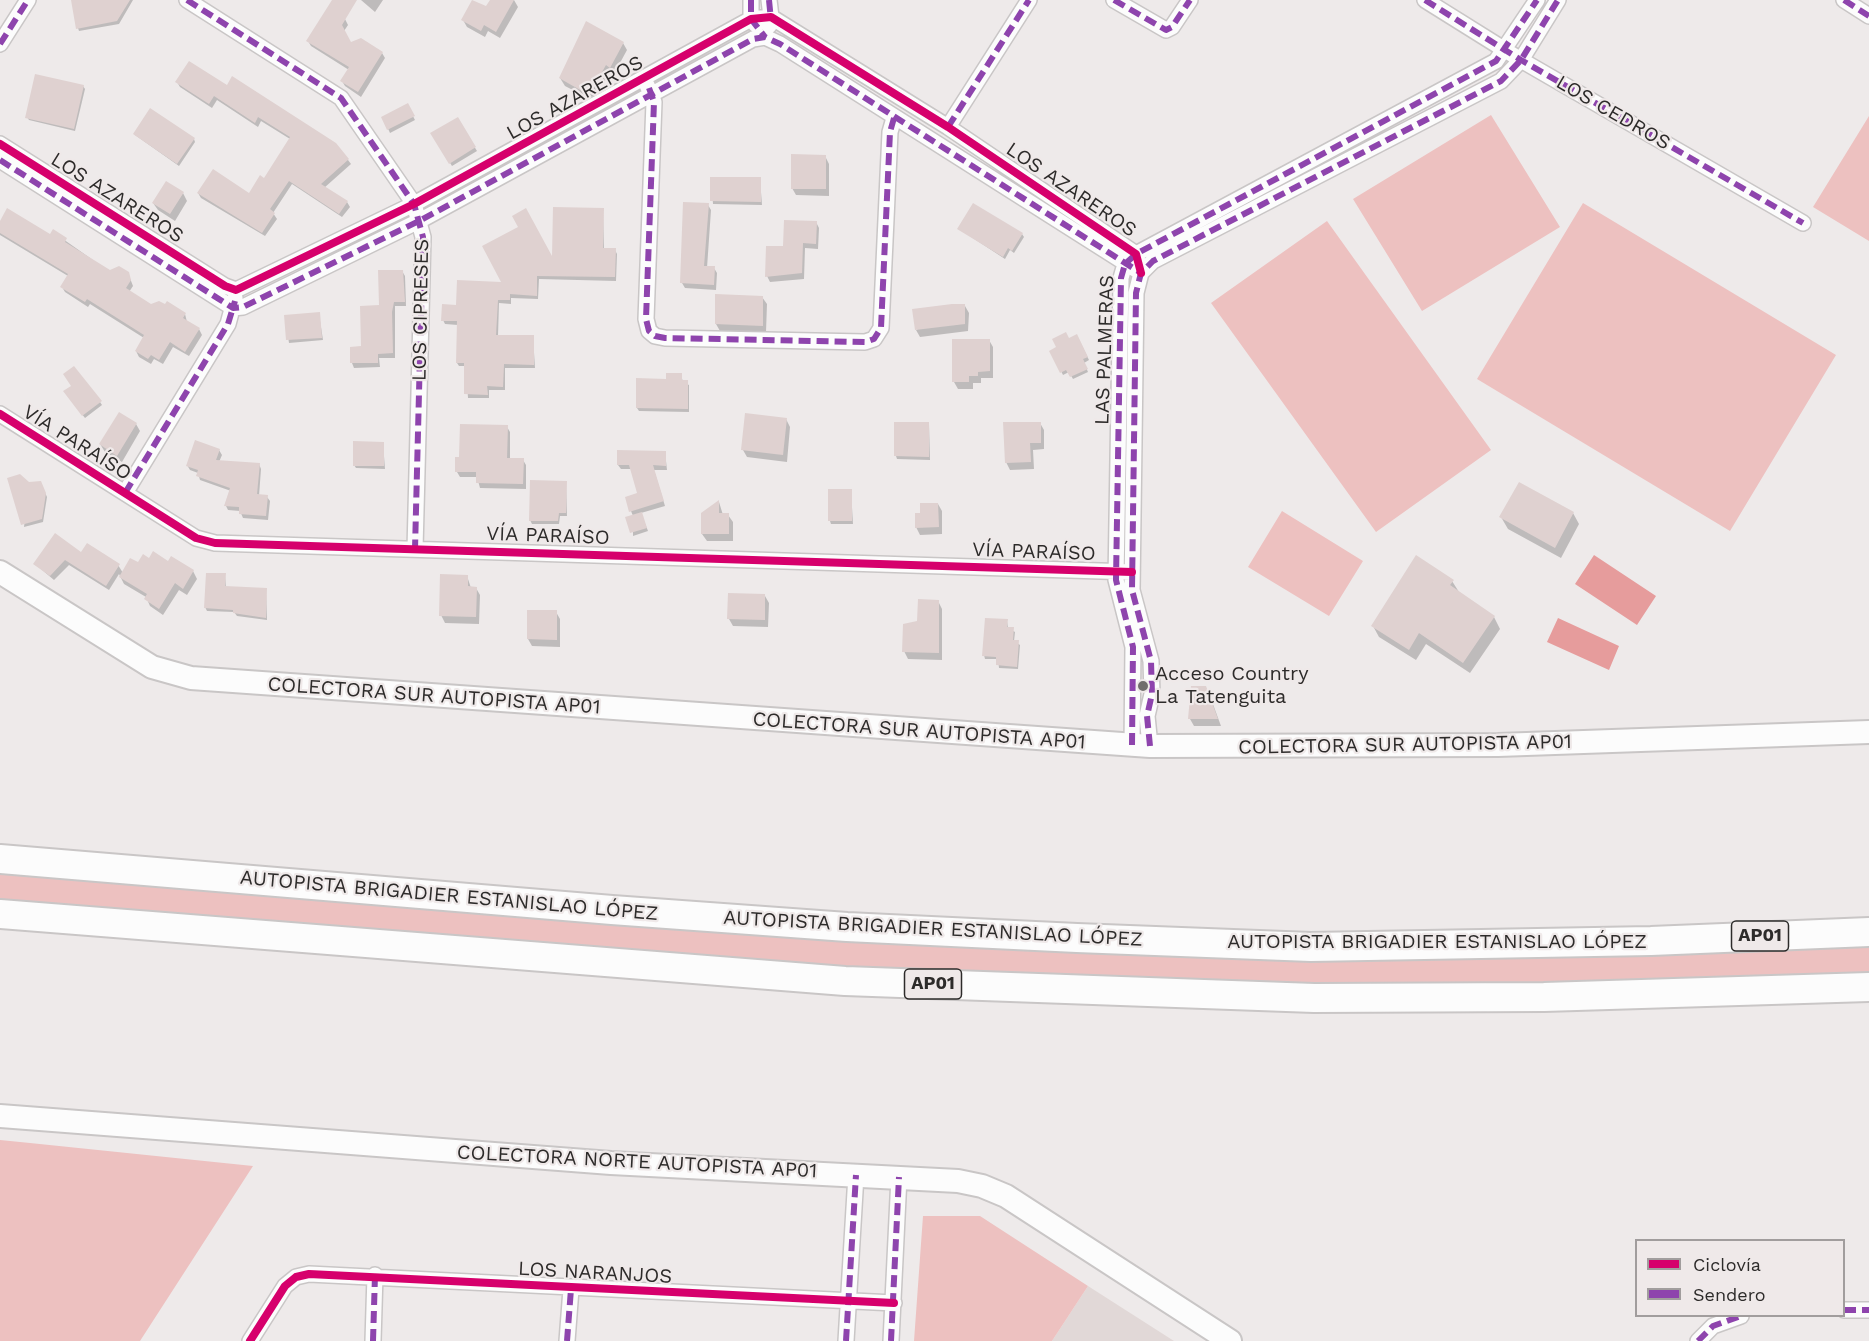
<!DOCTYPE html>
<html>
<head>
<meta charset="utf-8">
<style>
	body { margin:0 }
	#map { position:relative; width:1869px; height:1341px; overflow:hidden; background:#eeeaea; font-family:"Work Sans",sans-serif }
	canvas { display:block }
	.legend { position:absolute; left:1635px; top:1239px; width:210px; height:78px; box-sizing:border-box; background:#efe9e9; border:2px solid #a19d9d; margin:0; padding:8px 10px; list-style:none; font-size:18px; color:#2d2b2a }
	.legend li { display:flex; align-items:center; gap:12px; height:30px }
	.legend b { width:30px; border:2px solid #a19d9d }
</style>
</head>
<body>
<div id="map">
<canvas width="1869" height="1341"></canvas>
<ul class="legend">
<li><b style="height:8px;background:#d6006c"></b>Ciclovía</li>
<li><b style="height:8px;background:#8e44ad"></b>Sendero</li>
</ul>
</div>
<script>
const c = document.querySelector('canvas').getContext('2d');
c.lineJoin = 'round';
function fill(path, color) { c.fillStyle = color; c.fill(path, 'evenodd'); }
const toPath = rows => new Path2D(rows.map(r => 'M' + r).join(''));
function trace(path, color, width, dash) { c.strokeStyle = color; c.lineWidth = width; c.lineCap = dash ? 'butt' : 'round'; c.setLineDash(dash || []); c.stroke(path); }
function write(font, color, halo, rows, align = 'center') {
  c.font = font + ' "Work Sans",sans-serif'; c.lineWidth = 4.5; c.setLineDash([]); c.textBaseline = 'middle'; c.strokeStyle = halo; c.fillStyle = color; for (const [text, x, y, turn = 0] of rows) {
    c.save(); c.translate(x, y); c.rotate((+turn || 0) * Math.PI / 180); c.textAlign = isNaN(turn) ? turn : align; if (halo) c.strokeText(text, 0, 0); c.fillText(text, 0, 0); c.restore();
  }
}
const built = toPath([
	[1088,1286,1174,1341,1052,1341]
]);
const green = toPath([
	[1491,115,1560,227,1422,311,1353,199],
	[1869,116,1869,241,1813,207],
	[1583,203,1836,355,1730,531,1477,379],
	[1327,221,1491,450,1376,532,1211,303],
	[1282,511,1363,561,1329,616,1248,567],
	[0,859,1077,938,1869,932,1869,987,1314,998,0,914],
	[0,1140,30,1143,253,1166,140,1341,0,1341],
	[923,1216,980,1216,1088,1286,1052,1341,914,1341]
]);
const water = toPath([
	[1594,555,1656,596,1637,625,1575,584],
	[1558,618,1619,646,1609,670,1547,642]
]);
const shadow = toPath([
	[86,0,133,0,119,24,79,31,78,28],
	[361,0,383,0,375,12],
	[491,0,514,0,518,7,500,38,488,31,485,37,467,27,463,20,487,8],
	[345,19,348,25,344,31,351,44,382,53,385,58,361,97,345,86,342,81,349,70,311,46,308,41],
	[623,43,627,50,614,74,610,72,594,101,565,86,560,78],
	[190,63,348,160,351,164,324,188,347,202,350,207,342,217,292,184,273,213,277,219,265,236,201,198,198,193,249,195,265,180,290,139,261,121,258,127,217,100,212,108,180,87,177,82],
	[83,86,85,89,75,131,29,120,27,117],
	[407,105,415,120,390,133,383,118],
	[457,119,477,151,452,166,432,134],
	[135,135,194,139,195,142,179,166],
	[825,156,829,164,829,196,796,195,792,188],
	[711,178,760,179,762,205,713,204],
	[183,193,187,201,175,221,158,210,153,203],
	[708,205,711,210,707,268,714,268,717,273,716,290,685,288,682,283],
	[603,210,604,250,615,250,617,254,616,281,539,279,538,299,511,298,511,304,499,303,498,336,533,337,535,368,505,368,505,390,489,390,489,398,468,398,466,366,459,366,457,363,458,325,445,324,443,320,458,306,553,262],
	[816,222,819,228,818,249,805,248,804,279,770,282,767,276,785,248],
	[0,224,51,236,53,232,110,272,128,273,133,286,129,292,151,306,185,314,187,322,199,329,202,335,189,356,173,347,163,364,154,359,151,364,139,357,136,351,144,338,90,304,88,307,65,292,62,287,68,276,0,235],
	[959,229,1022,234,1024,237,1014,253,1010,250,1005,259],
	[402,271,405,276,406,306,395,306,395,358,379,358,380,367,354,368,352,363,363,348,380,306],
	[762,297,767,304,766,332,720,331,716,324],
	[965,306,969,313,968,331,920,337,916,330],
	[319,314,323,340,289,343,285,317],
	[1077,336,1089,360,1084,363,1088,372,1073,379,1069,372,1063,375,1051,351],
	[989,340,993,347,993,378,981,378,981,383,973,383,973,389,958,389,954,382],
	[681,375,683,382,689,385,689,412,639,411,637,408,668,380],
	[73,386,100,402,102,405,85,418,67,395],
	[786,419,790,427,787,462,747,457,743,450],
	[1040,423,1044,430,1044,449,1033,450,1034,469,1010,470,1006,462],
	[136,424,140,431,122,462,105,452,100,444],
	[929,424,930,460,897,459,896,456],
	[507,427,510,432,510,460,523,460,526,465,526,489,480,488,477,477,460,477,457,472],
	[383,443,385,469,356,468,354,465],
	[219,450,222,455,219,462,259,464,261,469,259,496,267,497,270,501,268,520,243,518,240,511,228,510,226,506,231,491,200,480,198,473,190,470,187,465],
	[665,452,667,470,654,470,665,506,641,513,648,531,633,536,633,516,631,511,639,494,632,469,621,469,618,465],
	[566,482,567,516,560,516,559,524,532,524,530,520],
	[29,483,42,486,47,497,43,522,24,527],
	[851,491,853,524,831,524,830,521],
	[719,502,723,515,728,515,733,522,733,541,707,541,702,534],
	[938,504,942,511,942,534,920,535,916,527],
	[1573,513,1579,524,1561,558,1508,529,1501,517],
	[81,554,118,565,123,573,149,560,169,563,172,558,193,571,197,579,187,595,179,590,163,615,150,606,146,597,124,584,119,574,109,590,69,565,54,580,35,564],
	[225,575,226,588,266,589,267,620,237,616,234,612,207,611,205,607],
	[467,576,471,588,476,588,480,595,479,624,445,623,441,615],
	[1452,581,1459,592,1494,617,1500,629,1470,673,1426,644,1416,660,1379,637,1373,626],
	[765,596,769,603,768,627,733,626,729,619],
	[938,601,942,609,942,660,908,659,904,651],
	[556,612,560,619,560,647,532,646,528,639],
	[1007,621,1008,628,1015,632,1014,641,1020,645,1018,669,999,668,998,659,985,659,984,655],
	[1205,688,1210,696,1221,726,1194,726,1190,719]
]);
const building = toPath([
	[71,0,130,0,117,21,76,29],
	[332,0,357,0,342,25,351,42,361,38,383,52,358,92,340,81,349,67,306,41],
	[472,0,486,6,490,0,514,0,496,32,484,25,481,31,461,20],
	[586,21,624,42,610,68,606,65,589,95,559,78],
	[189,61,227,85,232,76,336,143,349,159,321,184,348,201,339,214,289,181,270,209,275,213,262,233,197,193,213,169,249,193,260,175,264,178,290,137,258,117,255,123,214,96,209,104,175,82],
	[35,74,84,85,74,129,25,118],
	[408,103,415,116,387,130,381,117],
	[150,108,195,138,177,164,133,134],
	[458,117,476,147,449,164,430,133],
	[791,154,826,155,826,189,791,189],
	[710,177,761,177,761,202,710,201],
	[166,181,184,192,170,214,152,203],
	[683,202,709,203,704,266,715,266,714,285,680,283],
	[973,203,1023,233,1012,251,1008,248,1003,257,957,229],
	[553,207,604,208,603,248,616,248,615,277,537,276,537,296,510,294,510,300,498,300,496,335,534,335,534,365,504,364,503,387,487,386,488,395,464,394,464,363,456,363,457,321,441,321,442,304,456,305,457,280,501,282,482,246,518,227,512,216,526,208,552,256],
	[7,208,50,234,53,229,67,238,65,242,110,270,119,266,129,272,131,280,126,288,151,304,159,301,165,304,167,301,186,313,183,318,200,328,185,352,170,342,159,360,151,355,148,359,135,351,144,335,87,299,85,302,60,287,68,274,0,233,0,221],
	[784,220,817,221,816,244,803,243,802,273,765,277,766,246,783,246],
	[378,270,403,270,405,302,394,302,392,312,393,353,378,354,378,363,350,363,350,347,361,346,360,306,379,305],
	[715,294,763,296,763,326,715,324],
	[952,304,965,304,965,324,915,330,912,309],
	[320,312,322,338,286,340,284,315],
	[1066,332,1069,338,1077,334,1088,357,1083,359,1088,369,1070,377,1066,370,1060,373,1049,351,1056,347,1052,339],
	[952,339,990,339,990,371,978,372,978,376,969,376,969,382,952,382],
	[74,366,102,401,82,416,63,391,71,386,63,374],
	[666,373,682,373,682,380,688,380,688,409,636,408,636,378,666,379],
	[119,412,137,423,117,456,99,444],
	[745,413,787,418,783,455,741,450],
	[894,422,929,422,929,457,894,456],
	[1003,422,1041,422,1041,443,1030,443,1031,462,1005,463],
	[460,424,508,425,507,458,524,458,523,484,476,483,476,472,455,472,455,457,459,457],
	[195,440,220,449,216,460,260,463,257,494,268,495,266,516,239,514,239,507,224,506,230,488,196,476,198,470,186,466],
	[353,441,384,442,384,466,353,466],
	[617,450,666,451,666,466,653,465,664,501,629,512,625,497,637,493,629,465,617,465],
	[20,474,29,482,41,481,46,493,42,519,21,525,7,478],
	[530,480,567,481,566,513,559,513,558,521,529,521],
	[1519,482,1574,512,1555,548,1499,517],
	[828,489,852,489,852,521,828,521],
	[719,500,719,513,729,513,729,534,701,534,701,513],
	[920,503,938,503,939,527,915,528,915,513,920,513],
	[642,512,647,528,630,533,625,517],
	[55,533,81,552,87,543,120,564,106,586,65,560,50,576,33,564],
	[153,551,168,561,171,556,194,570,183,589,175,583,159,609,144,599,147,594,119,577,130,558,138,562,143,554,149,558],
	[1416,555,1454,580,1450,585,1495,616,1463,663,1419,633,1409,650,1371,626],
	[206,573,226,573,225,586,267,588,266,618,233,613,233,610,204,608],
	[440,574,468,575,468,586,477,587,476,617,439,616],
	[728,593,765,594,765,620,727,619],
	[918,599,939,600,939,653,902,652,903,624,917,621],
	[527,610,557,610,557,640,527,639],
	[985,618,1008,619,1007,627,1014,627,1013,640,1019,640,1017,667,996,665,996,657,982,656],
	[1191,686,1206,686,1218,719,1188,719]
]);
const street = toPath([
	[187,0,341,98,414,204,423,237,415,549],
	[751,0,751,19,756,25],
	[1114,0,1166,30,1172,27,1190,0],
	[1425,0,1521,60,1803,223],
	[1844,0,1869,16],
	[769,26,771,17,769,0],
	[0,44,28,0],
	[647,85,654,102,646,319,649,331,655,336,665,338,865,342,874,339,881,328,890,132,894,118],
	[948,127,1029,0],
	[0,144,225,286,236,290,414,204,751,19,771,17,948,127,1136,254,1141,273],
	[0,160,233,308,243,307,421,220,753,39,765,37,780,44,1141,273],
	[0,414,196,538,215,543,1132,572],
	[125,493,228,324,235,298],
	[1132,745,1133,647,1116,580,1121,278,1125,264,1136,254,1496,61,1537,0],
	[1150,746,1147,716,1152,694,1151,661,1132,590,1136,293,1141,273,1153,261,1501,81,1521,60,1558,0],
	[1844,1310,1869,1310],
	[250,1341,285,1286,296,1277,309,1274,894,1303],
	[373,1341,375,1275],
	[567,1341,571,1289],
	[846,1341,856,1175],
	[891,1341,899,1177],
	[1698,1341,1713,1326,1741,1316]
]);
const secondary = toPath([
	[0,572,152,667,191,678,1150,746,1498,745,1869,732],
	[0,1116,611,1163,958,1181,982,1186,1006,1196,1230,1341]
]);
const highway = toPath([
	[0,859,612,910,847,927,1077,938,1311,947,1651,941,1869,932],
	[0,914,845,981,1314,998,1544,997,1869,987]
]);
const quiet = toPath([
	[187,0,341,98,414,204,423,237,415,549],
	[751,0,751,19,765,37],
	[769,0,771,20],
	[1114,0,1166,30,1172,27,1190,0],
	[1425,0,1521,60,1803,223],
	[1844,0,1869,16],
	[0,44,28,0],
	[649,88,654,102,646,319,649,331,655,336,665,338,865,342,874,339,881,328,890,132,894,118],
	[948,127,1029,0],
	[0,160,233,308,243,307,421,220,753,39,765,37,780,44,1141,273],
	[125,493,228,324,235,301],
	[1132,745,1133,647,1116,580,1121,278,1125,264,1136,254,1496,61,1537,0],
	[1150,746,1147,716,1152,694,1151,661,1132,590,1136,293,1141,273,1153,261,1501,81,1521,60,1558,0],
	[1844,1310,1869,1310],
	[373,1341,375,1275],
	[567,1341,571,1289],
	[846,1341,856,1175],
	[891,1341,899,1177],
	[1698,1341,1713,1326,1741,1316]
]);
const cycleway = toPath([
	[0,144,225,286,236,290,414,204,751,19,771,17,948,127,1136,254,1141,273],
	[0,414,196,538,215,543,1132,572],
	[250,1341,285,1286,296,1277,309,1274,894,1303]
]);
const markers = [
	[1143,686,6,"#716e6d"]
];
const shields = [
	[1760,936,57],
	[933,984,57]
];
const shieldNames = [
	["AP01",1760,936],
	["AP01",933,984]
];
const streetNames = [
	["LOS AZAREROS",575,98,-29],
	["LOS CEDROS",1613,113,30],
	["LOS AZAREROS",1071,190,34],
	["LOS AZAREROS",117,198,32],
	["LOS CIPRESES",421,310,-89],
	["LAS PALMERAS",1105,350,-88],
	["VÍA PARAÍSO",77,443,32],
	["VÍA PARAÍSO",548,536,2],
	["VÍA PARAÍSO",1034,552,2],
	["COLECTORA SUR AUTOPISTA AP01",434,696,4],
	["COLECTORA SUR AUTOPISTA AP01",919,731,4],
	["COLECTORA SUR AUTOPISTA AP01",1405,745,-1],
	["AUTOPISTA BRIGADIER ESTANISLAO LÓPEZ",449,896,5],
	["AUTOPISTA BRIGADIER ESTANISLAO LÓPEZ",933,929,3],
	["AUTOPISTA BRIGADIER ESTANISLAO LÓPEZ",1437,942],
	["COLECTORA NORTE AUTOPISTA AP01",637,1162,3],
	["LOS NARANJOS",595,1273,3]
];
const poiNames = [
	["Acceso Country",1155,674],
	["La Tatenguita",1155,697]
];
fill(built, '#e1d8d7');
fill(green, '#edc1c0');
fill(water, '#e69c9c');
fill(shadow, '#0003');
fill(building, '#dfd1d0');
trace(street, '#c9c6c6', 18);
trace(secondary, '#c9c6c6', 26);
trace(highway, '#c9c6c6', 32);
trace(street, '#fcfcfc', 15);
trace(secondary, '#fcfcfc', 22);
trace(highway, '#fcfcfc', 28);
trace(quiet, '#8e44ad', 6, [12, 6]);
trace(cycleway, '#d6006c', 8);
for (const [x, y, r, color] of markers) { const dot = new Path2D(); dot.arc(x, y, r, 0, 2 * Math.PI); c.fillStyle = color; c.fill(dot); trace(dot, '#efe9e9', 2); }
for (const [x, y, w] of shields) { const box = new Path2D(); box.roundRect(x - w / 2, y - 15, w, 30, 4.5); c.fillStyle = '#efe9e9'; c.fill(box); trace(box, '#2d2b2a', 1.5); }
write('bold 18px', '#2d2b2a', null, shieldNames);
write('20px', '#2d2b2a', '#efe9e9', streetNames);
write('20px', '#2d2b2a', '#efe9e9', poiNames, 'left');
</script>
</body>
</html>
